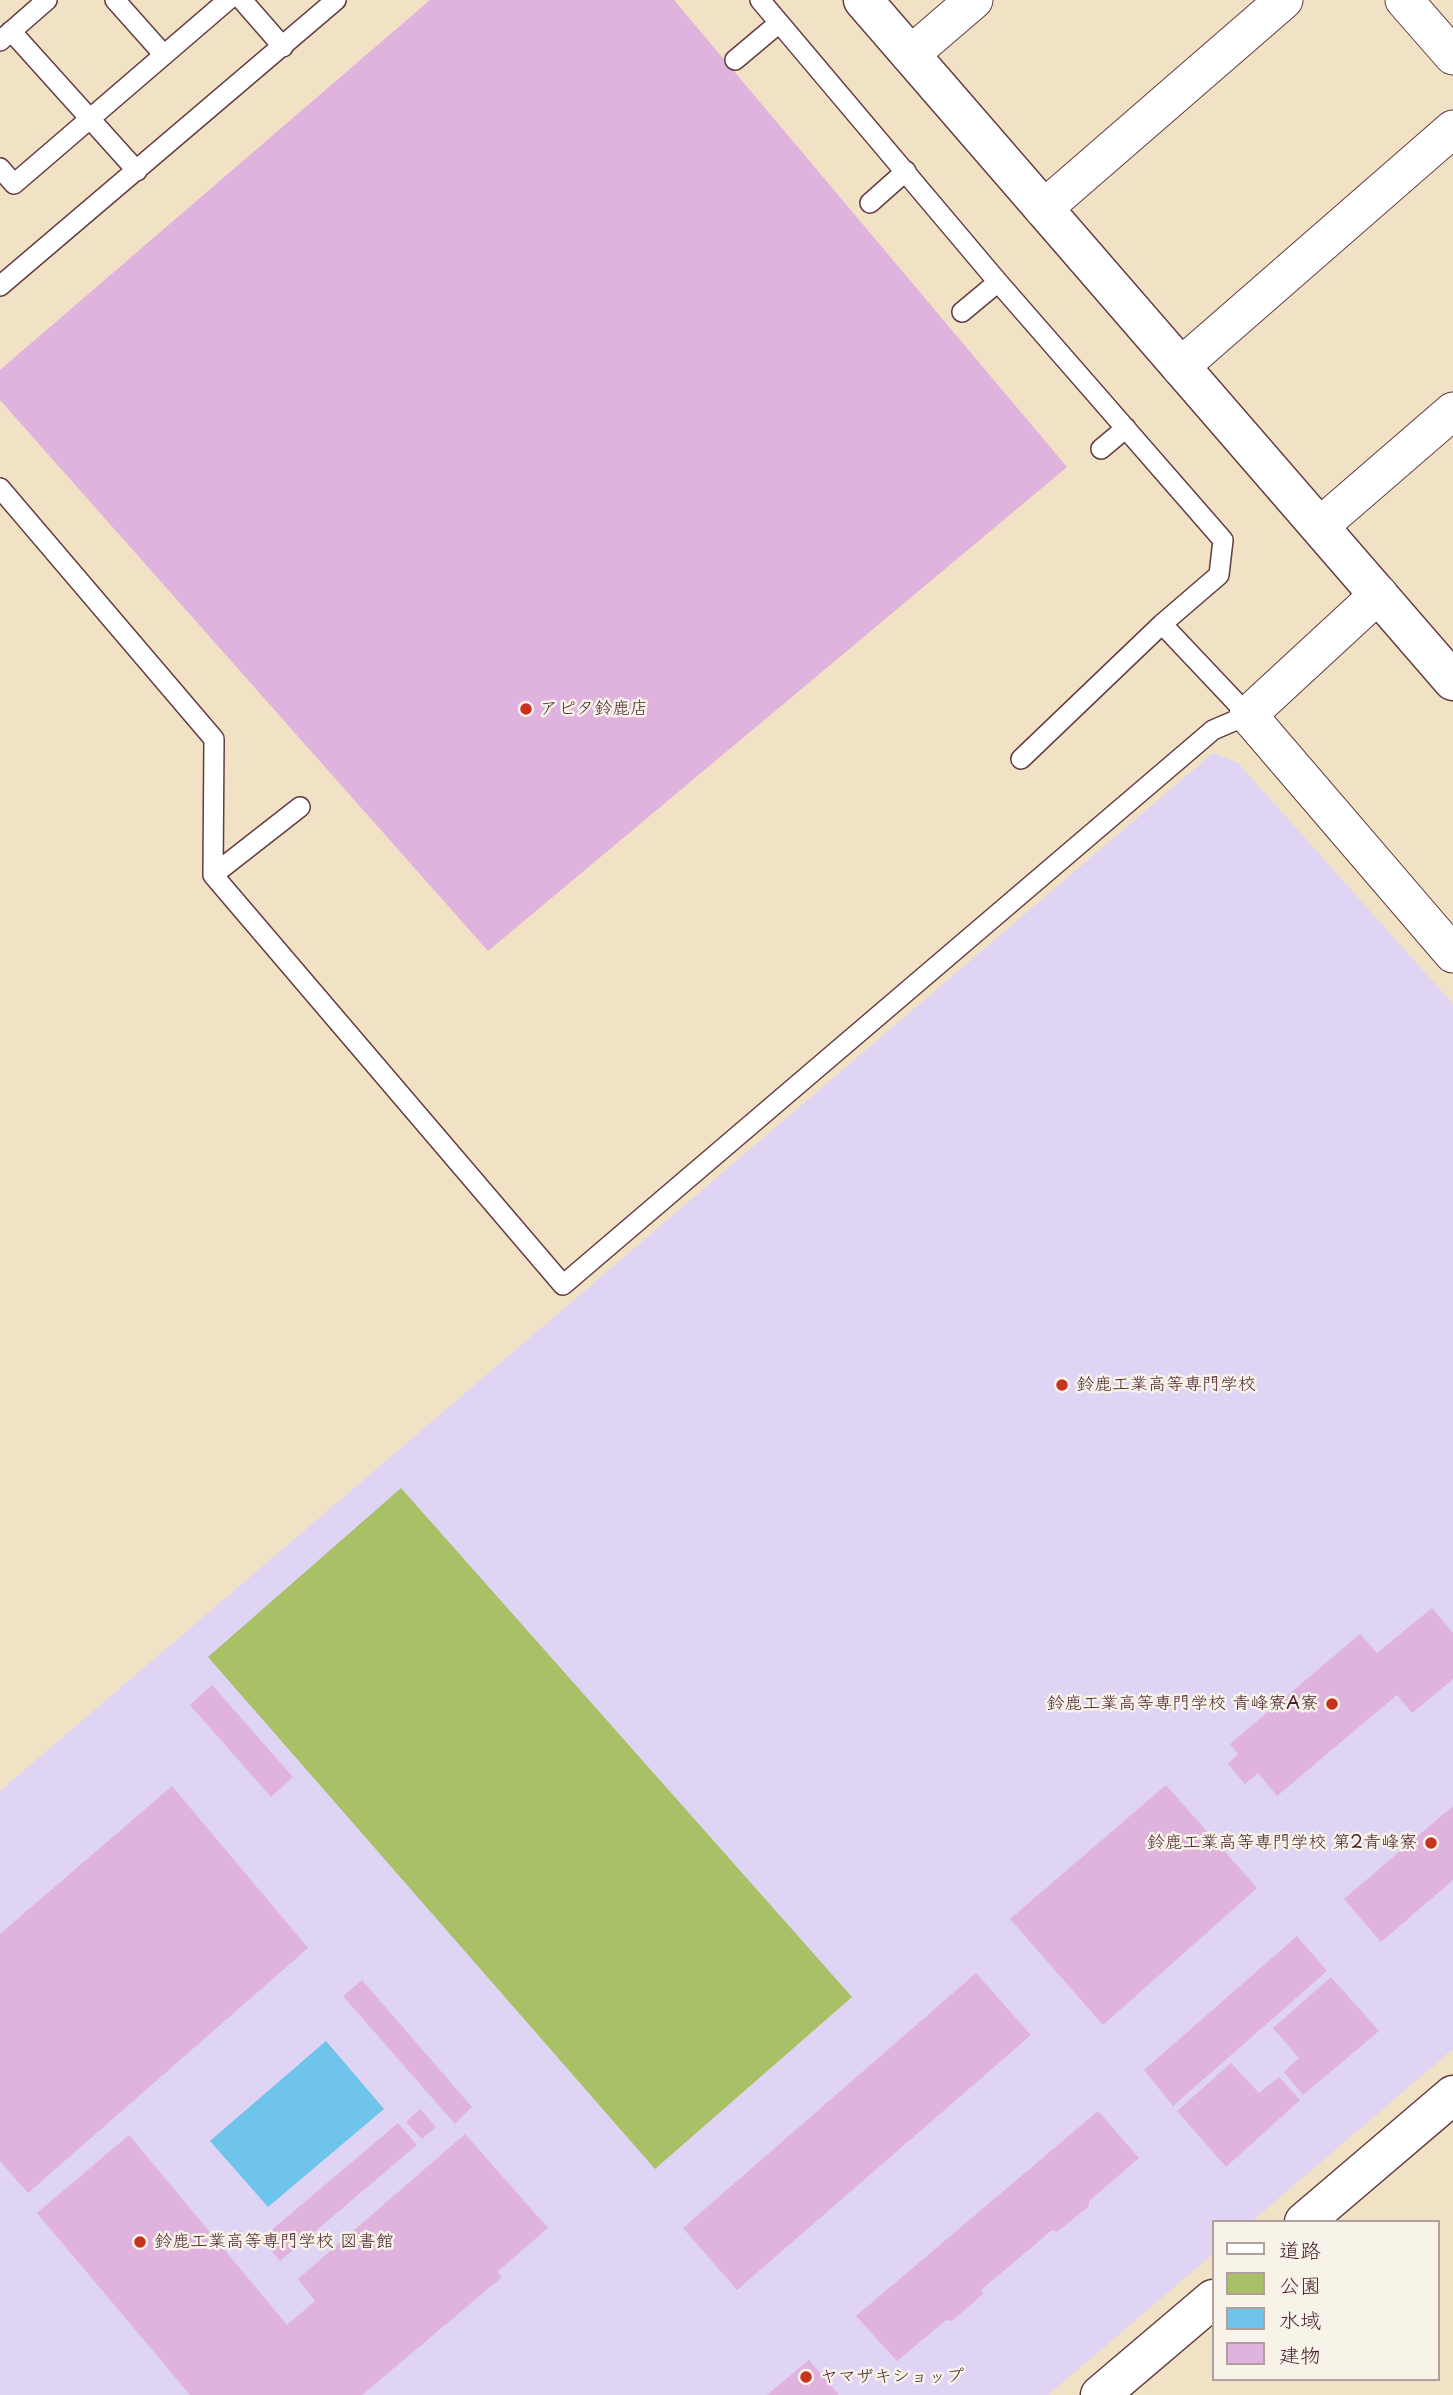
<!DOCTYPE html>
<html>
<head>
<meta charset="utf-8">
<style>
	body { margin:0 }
	#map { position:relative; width:1453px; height:2395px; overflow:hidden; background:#f1e1c5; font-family:"Playpen Sans","Klee One",sans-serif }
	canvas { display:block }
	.legend { position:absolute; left:1212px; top:2220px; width:228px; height:161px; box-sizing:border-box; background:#f7f3e8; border:2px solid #b29e9c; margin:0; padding:9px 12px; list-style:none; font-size:21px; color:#4a1f2b }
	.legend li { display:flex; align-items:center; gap:14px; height:35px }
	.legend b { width:35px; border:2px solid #b29e9c }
</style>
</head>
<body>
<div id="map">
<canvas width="1453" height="2395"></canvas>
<ul class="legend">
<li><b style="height:9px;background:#fff"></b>道路</li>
<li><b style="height:19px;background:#a8c166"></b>公園</li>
<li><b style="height:19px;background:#6ec4ea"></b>水域</li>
<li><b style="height:19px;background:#e0b2de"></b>建物</li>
</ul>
</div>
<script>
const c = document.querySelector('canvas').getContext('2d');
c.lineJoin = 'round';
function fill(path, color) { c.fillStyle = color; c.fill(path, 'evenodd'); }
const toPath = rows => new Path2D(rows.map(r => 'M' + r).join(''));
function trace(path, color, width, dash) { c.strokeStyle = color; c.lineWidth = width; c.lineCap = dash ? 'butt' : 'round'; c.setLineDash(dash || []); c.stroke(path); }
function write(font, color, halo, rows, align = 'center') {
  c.font = font + ' "Playpen Sans","Klee One",sans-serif'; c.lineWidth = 5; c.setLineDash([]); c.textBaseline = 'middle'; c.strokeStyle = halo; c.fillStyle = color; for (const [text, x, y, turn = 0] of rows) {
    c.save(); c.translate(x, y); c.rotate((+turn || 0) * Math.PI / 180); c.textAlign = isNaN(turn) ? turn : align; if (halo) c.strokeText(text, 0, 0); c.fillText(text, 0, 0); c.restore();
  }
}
const built = toPath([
	[1213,753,1238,763,1453,1004,1453,2049,1251,2222,1213,2222,1213,2254,1048,2395,0,2395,0,1791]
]);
const green = toPath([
	[401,1488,852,1997,655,2169,208,1657]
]);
const water = toPath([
	[326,2041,384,2109,268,2207,210,2141]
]);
const building = toPath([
	[430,0,674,0,1067,467,488,951,0,400,0,370],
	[1432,1608,1453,1633,1453,1679,1412,1713,1397,1695,1277,1796,1258,1773,1245,1784,1228,1764,1238,1754,1230,1744,1360,1634,1377,1653],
	[212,1685,293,1777,271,1797,190,1705],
	[1166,1785,1257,1888,1103,2025,1010,1919],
	[172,1786,308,1948,28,2193,0,2161,0,1934],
	[1453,1806,1453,1880,1381,1942,1344,1899],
	[1297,1936,1327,1971,1173,2106,1144,2070],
	[976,1973,1031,2035,737,2290,683,2228],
	[1331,1977,1379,2031,1303,2095,1284,2072,1299,2058,1273,2028],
	[362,1980,472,2107,455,2124,343,1996],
	[1231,2063,1259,2093,1279,2077,1300,2100,1226,2167,1177,2111],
	[420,2109,436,2127,422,2139,406,2122],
	[1098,2111,1139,2158,1089,2201,1089,2206,1057,2232,1052,2230,981,2290,983,2294,952,2321,946,2320,897,2361,856,2316],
	[398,2123,417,2145,280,2261,261,2239],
	[465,2134,548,2228,497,2272,502,2277,362,2395,190,2395,37,2213,129,2135,287,2325,315,2301,298,2279],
	[809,2360,839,2395,767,2395]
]);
const service = toPath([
	[115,0,164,55],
	[242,0,283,47],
	[760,0,998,282,1223,540,1219,575,1162,624,1021,759],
	[11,31,137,171],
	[0,41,47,0],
	[735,60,779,23],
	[0,168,14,184,228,0],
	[870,203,906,171],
	[0,286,336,0],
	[962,312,998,282],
	[1101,449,1126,428],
	[0,488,214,739,213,875,563,1285,1213,730,1248,715,1162,624],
	[213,875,300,807]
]);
const minor = toPath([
	[1404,0,1453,56],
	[910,55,974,0],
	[1043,209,1284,0],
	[1180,367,1453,129],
	[1320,526,1453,411],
	[1379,594,1248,715,1453,954]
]);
const tertiary = toPath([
	[863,0,1453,681],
	[1304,2222,1453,2095],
	[1100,2395,1213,2299]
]);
const markers = [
	[526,709,7,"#c8321e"],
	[1062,1385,7,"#c8321e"],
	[1332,1704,7,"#c8321e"],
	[1431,1843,7,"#c8321e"],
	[140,2242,7,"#c8321e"],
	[806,2377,7,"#c8321e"]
];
const poiNames = [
	["アピタ鈴鹿店",540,709],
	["鈴鹿工業高等専門学校",1076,1385],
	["鈴鹿工業高等専門学校 青峰寮A寮",1318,1704,"right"],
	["鈴鹿工業高等専門学校 第2青峰寮",1417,1843,"right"],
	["鈴鹿工業高等専門学校 図書館",154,2242],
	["ヤマザキショップ",820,2377]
];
fill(built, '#e0d4f4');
fill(green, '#a8c166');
fill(water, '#6ec4ea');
fill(building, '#e0b2de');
trace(service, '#633c42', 22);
trace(minor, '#633c42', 39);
trace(tertiary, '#633c42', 41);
trace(service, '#fff', 19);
trace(minor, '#fff', 37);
trace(tertiary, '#fff', 38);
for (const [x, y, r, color] of markers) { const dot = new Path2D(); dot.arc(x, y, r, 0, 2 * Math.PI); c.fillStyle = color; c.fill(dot); trace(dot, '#f7f3e8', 2.5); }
write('18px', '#4a1f2b', '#f7f3e8', poiNames, 'left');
</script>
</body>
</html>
